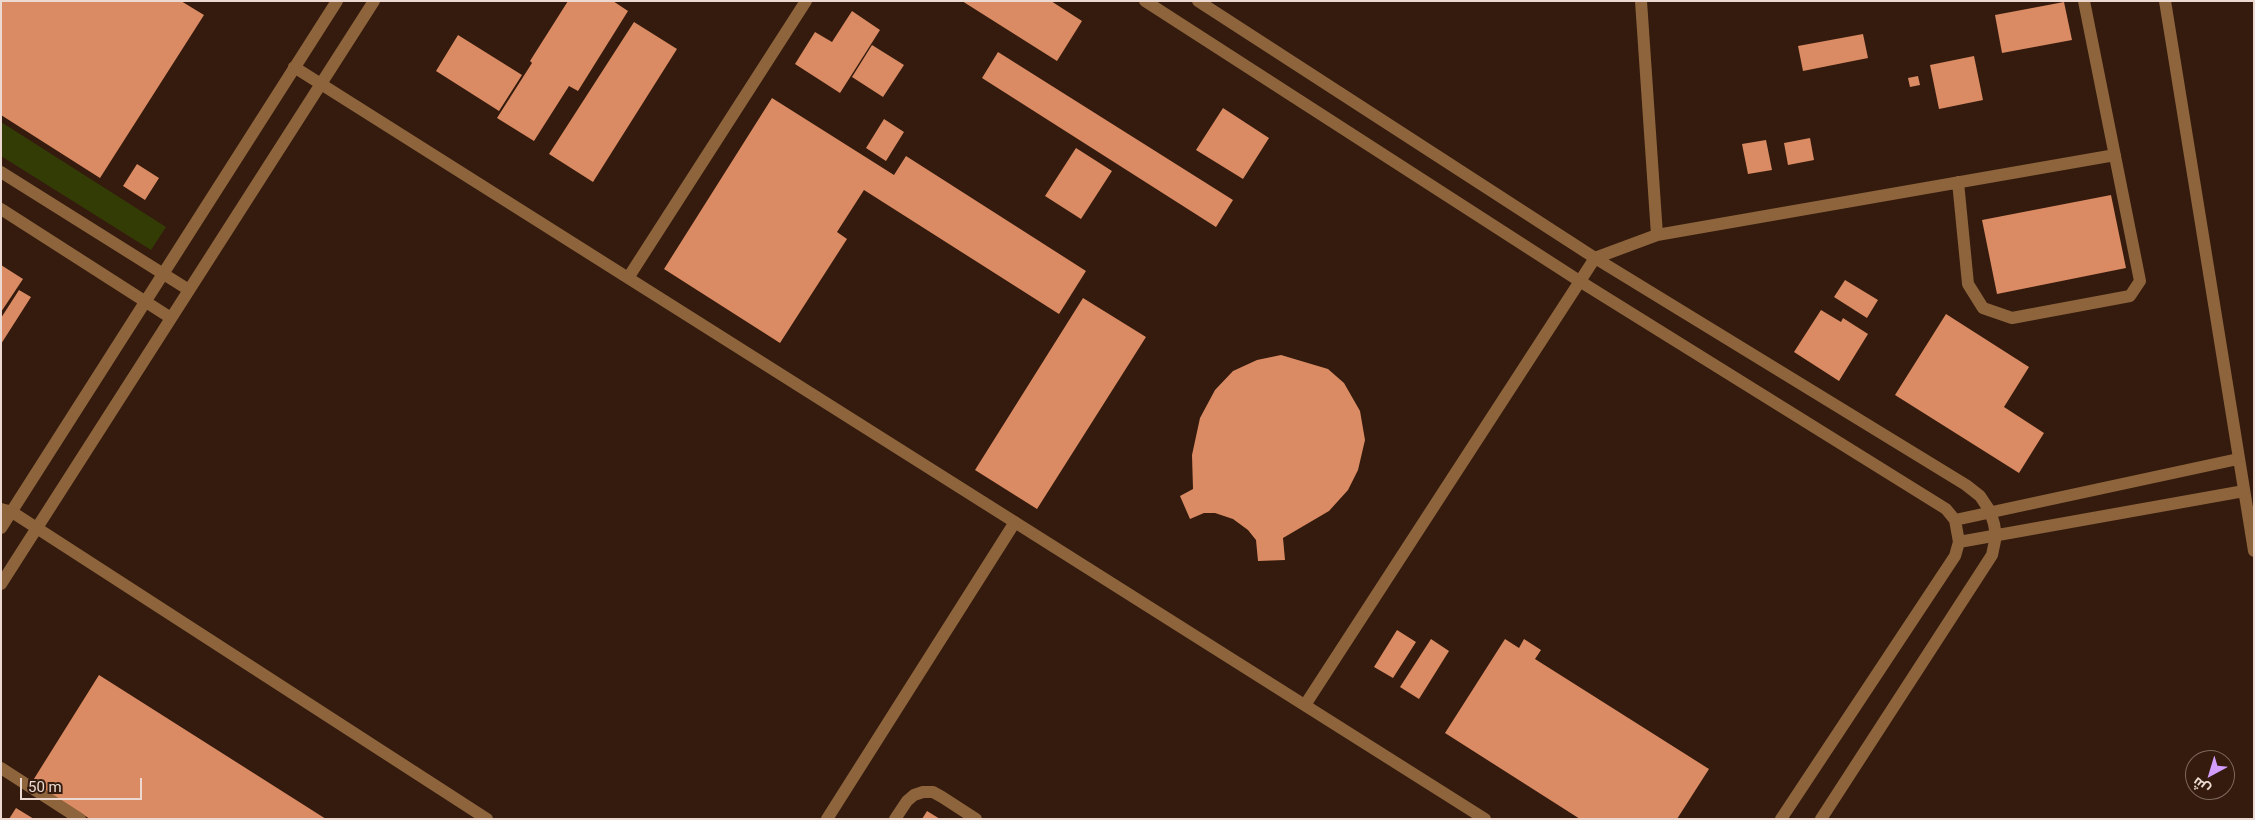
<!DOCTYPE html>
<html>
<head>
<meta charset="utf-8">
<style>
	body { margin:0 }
	#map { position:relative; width:2255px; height:820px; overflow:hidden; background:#341b0e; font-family:Roboto,Cairo,sans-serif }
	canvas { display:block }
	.frame { position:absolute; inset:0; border:2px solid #ecdad2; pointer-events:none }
	.north { position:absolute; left:2185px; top:750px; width:50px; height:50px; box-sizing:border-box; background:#341b0e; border:1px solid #7e675c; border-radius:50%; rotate:219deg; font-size:14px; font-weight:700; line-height:20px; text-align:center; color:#ecdad2 }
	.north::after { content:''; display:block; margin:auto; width:18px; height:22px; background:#d29dfd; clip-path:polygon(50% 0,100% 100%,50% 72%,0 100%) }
	.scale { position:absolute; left:20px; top:778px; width:122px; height:22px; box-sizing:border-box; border:2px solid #ecdad2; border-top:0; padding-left:6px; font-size:15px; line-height:18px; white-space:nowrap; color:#ecdad2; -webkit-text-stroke:4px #341b0e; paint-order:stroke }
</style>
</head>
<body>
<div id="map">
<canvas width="2255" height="820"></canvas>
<div class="frame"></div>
<div class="north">ش</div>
<div class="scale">50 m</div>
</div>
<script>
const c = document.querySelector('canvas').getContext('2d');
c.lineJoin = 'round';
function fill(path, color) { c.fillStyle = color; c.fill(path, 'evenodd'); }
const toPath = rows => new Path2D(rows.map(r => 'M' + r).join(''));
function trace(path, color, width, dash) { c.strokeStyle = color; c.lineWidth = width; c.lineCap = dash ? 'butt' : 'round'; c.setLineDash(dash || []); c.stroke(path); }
const green = toPath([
	[1,122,166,227,151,250,1,156]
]);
const building = toPath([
	[1,1,181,1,204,15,100,178,1,115],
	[568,1,613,1,628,11,578,91,569,86,534,141,497,118,532,63,530,61],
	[962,1,1051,1,1082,21,1057,61],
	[2064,2,2072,40,2002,53,1995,15],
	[852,11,880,30,840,93,795,64,815,32,832,42],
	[634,22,677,49,593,182,549,154],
	[1863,34,1868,58,1803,71,1798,46],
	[458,35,522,75,499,111,436,71],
	[872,45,904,65,883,97,852,77],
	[998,52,1233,200,1216,227,982,78],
	[1974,56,1983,100,1939,109,1930,65],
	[1918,76,1920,85,1910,87,1908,78],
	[772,98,894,175,906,156,1086,271,1059,314,864,190,837,232,847,239,780,343,664,269],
	[1223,108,1269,138,1243,179,1196,150],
	[884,119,904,132,886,161,866,148],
	[1810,138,1814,160,1788,165,1784,143],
	[1766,140,1772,170,1748,174,1742,144],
	[1076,148,1112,171,1081,219,1045,196],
	[137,164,159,178,145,200,123,186],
	[2111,195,2126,268,1997,294,1982,220],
	[1,265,23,279,1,312],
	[1845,280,1878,300,1867,318,1834,297],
	[19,290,31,297,1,344,1,318],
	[1083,298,1146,337,1037,509,975,470],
	[1821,310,1841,322,1843,318,1868,334,1839,381,1794,352],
	[1946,314,2029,367,2004,407,2044,433,2019,473,1895,395],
	[1281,355,1328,369,1344,383,1360,411,1365,440,1358,470,1348,490,1329,511,1283,538,1285,560,1258,561,1256,540,1248,530,1233,519,1215,513,1204,513,1190,519,1180,496,1193,489,1192,455,1200,418,1215,390,1233,371,1257,360],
	[1397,630,1416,642,1393,678,1374,667],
	[1431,639,1449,651,1419,699,1400,687],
	[1505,639,1519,648,1524,639,1541,650,1535,659,1709,769,1677,819,1580,819,1445,733],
	[99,675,326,819,90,819,32,782],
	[16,808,34,819,9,819],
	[927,811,940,819,922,819]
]);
const minor = toPath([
	[1145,1,1581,282,1946,509,1955,520,1959,542,1955,556,1781,819],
	[1198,1,1595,258,1966,485,1980,496,1990,511,1994,524,1996,536,1992,555,1821,819],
	[1641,1,1657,235],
	[2165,1,2254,551],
	[294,67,1485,819],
	[1,172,189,290],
	[1958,182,1968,284,1983,308,2012,318,2130,296,2140,281,2084,1],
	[1,209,171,318],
	[628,278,806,1],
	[1,509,12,512,487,819],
	[1955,520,2238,459],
	[1,528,337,1],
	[1959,542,2244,491],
	[1,584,374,1],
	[1305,705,1595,258,1657,235,2115,155],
	[1,768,80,819],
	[827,819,1015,522],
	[895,819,907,801,914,795,923,792,933,792,942,797,976,819]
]);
fill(green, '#343c06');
fill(building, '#da8b63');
trace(minor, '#8d643c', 12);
</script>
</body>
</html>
